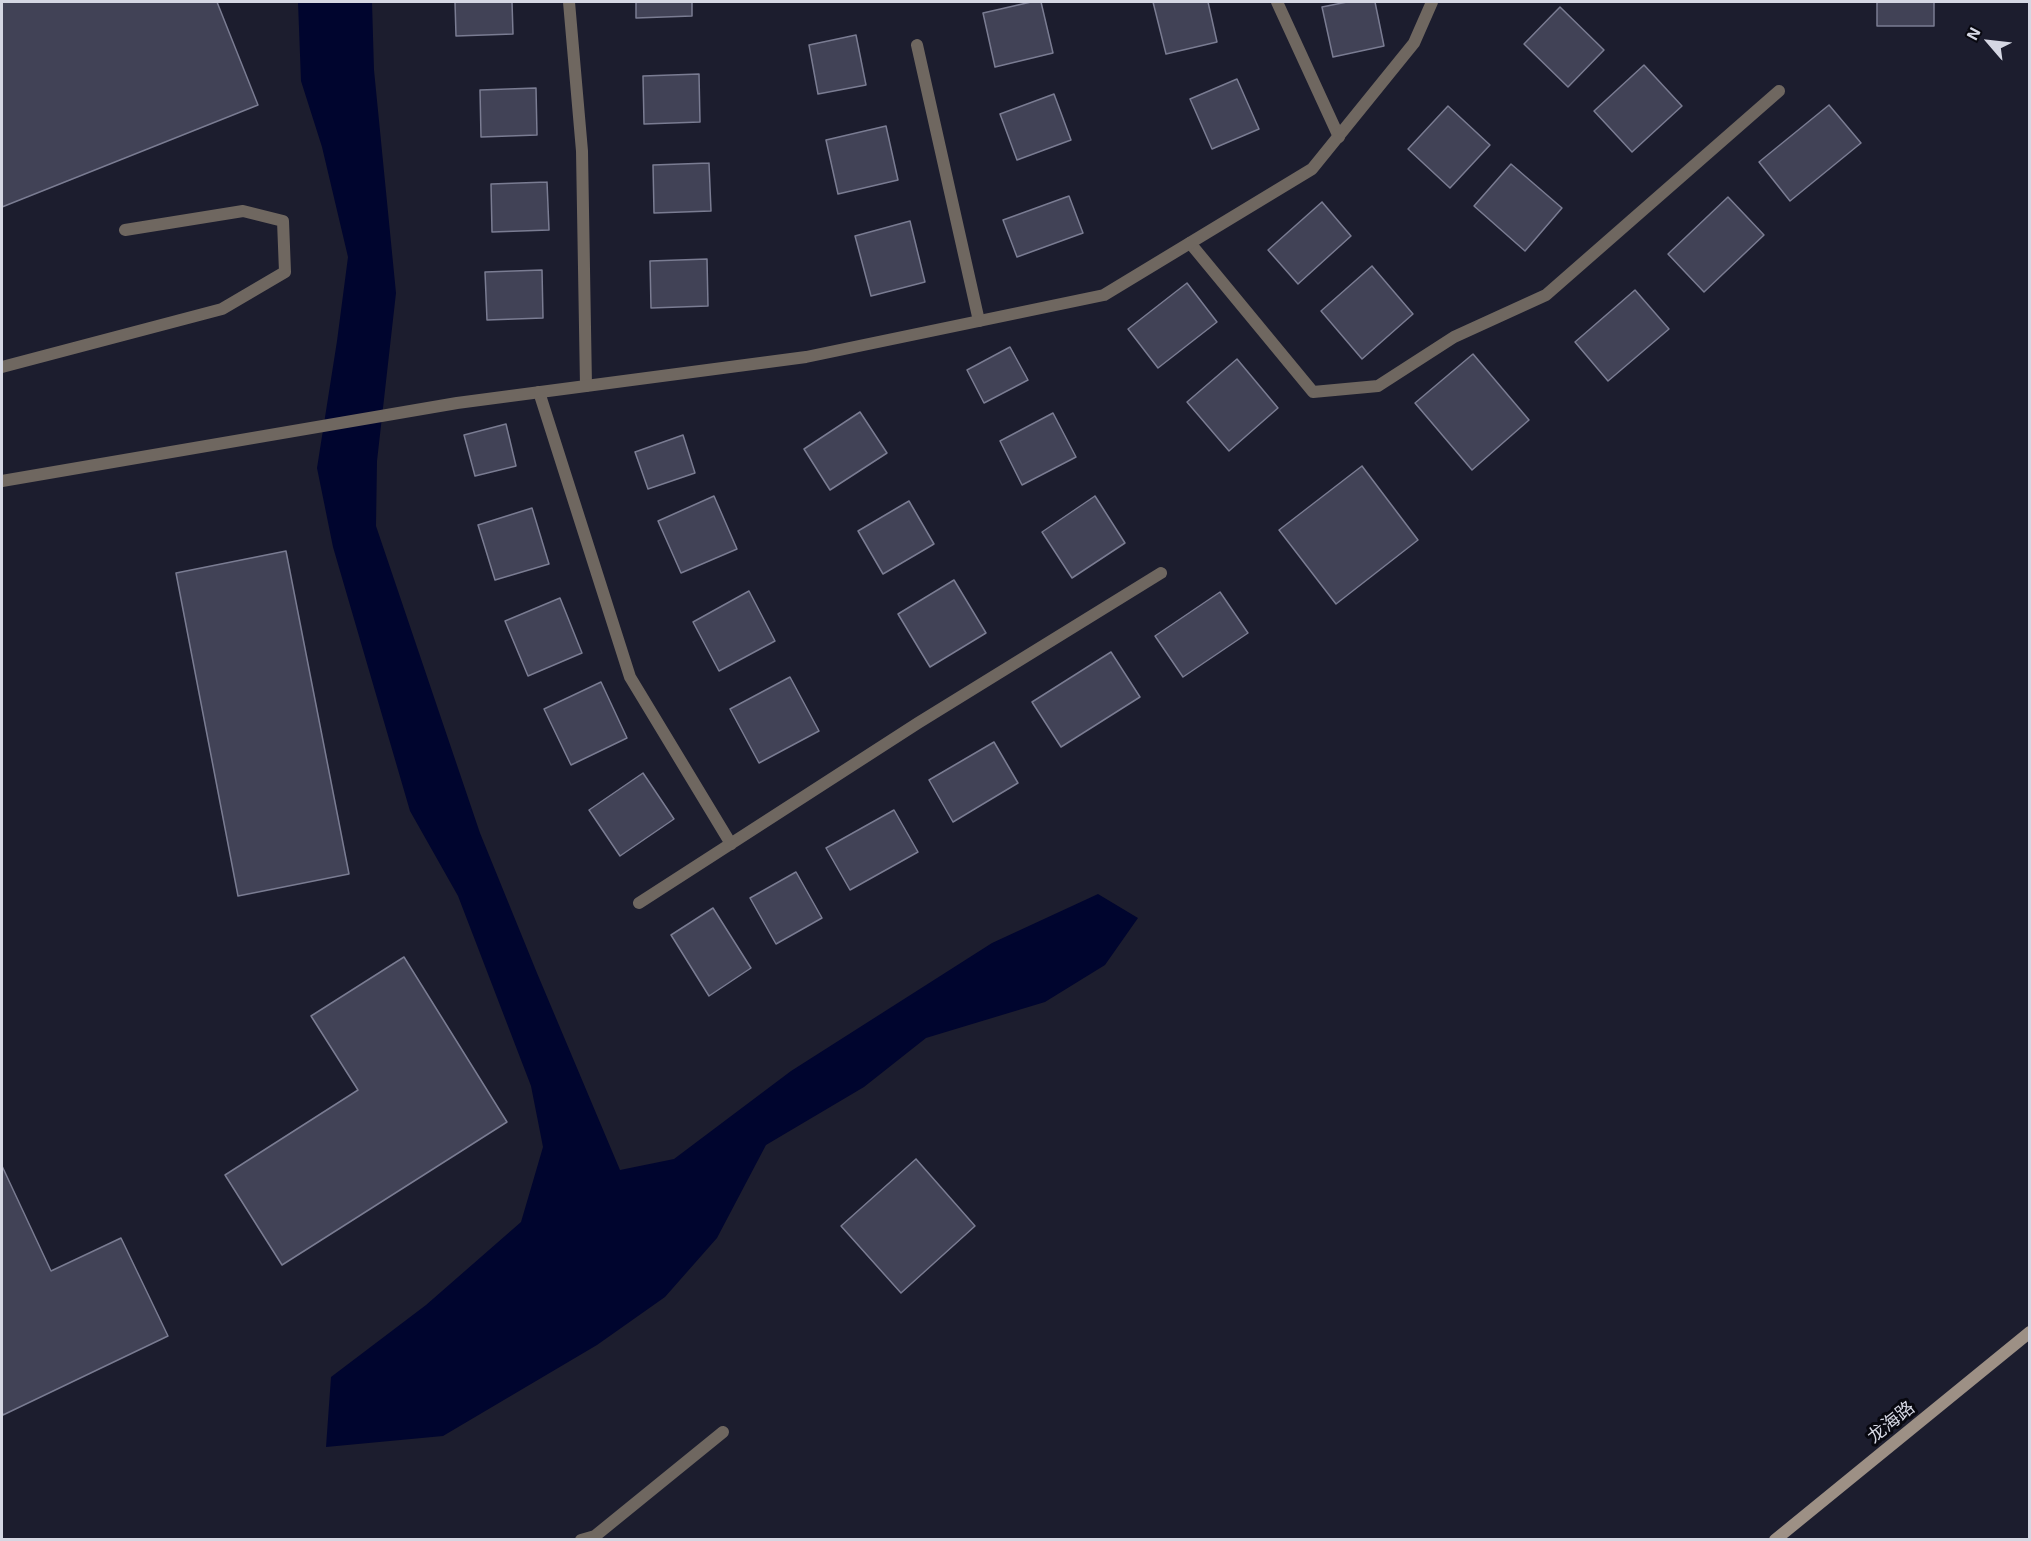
<!DOCTYPE html>
<html>
<head>
<meta charset="utf-8">
<style>
	body { margin:0 }
	#map { position:relative; width:2031px; height:1541px; overflow:hidden; background:#1c1d2e; font-family:"Exo 2",sans-serif }
	canvas { display:block }
	.frame { position:absolute; inset:0; border:3px solid #d5d7e3; pointer-events:none }
	.north { position:absolute; left:1959px; top:12px; width:60px; height:60px; -webkit-text-stroke:4px #080810; paint-order:stroke; rotate:298deg; font-size:16px; font-weight:700; line-height:24px; text-align:center; color:#d5d7e3 }
	.north::after { content:''; display:block; margin:auto; width:21px; height:27px; background:#d5d7e3; clip-path:polygon(50% 0,100% 100%,50% 72%,0 100%) }
</style>
</head>
<body>
<div id="map">
<canvas width="2031" height="1541"></canvas>
<div class="frame"></div>
<div class="north">N</div>
</div>
<script>
const c = document.querySelector('canvas').getContext('2d');
c.lineJoin = 'round';
function fill(path, color) { c.fillStyle = color; c.fill(path, 'evenodd'); }
const toPath = rows => new Path2D(rows.map(r => 'M' + r).join(''));
function trace(path, color, width, dash) { c.strokeStyle = color; c.lineWidth = width; c.lineCap = dash ? 'butt' : 'round'; c.setLineDash(dash || []); c.stroke(path); }
function write(font, color, halo, rows, align = 'center') {
  c.font = font + ' "Exo 2","Noto Sans SC",sans-serif'; c.lineWidth = 6; c.setLineDash([]); c.textBaseline = 'middle'; c.strokeStyle = halo; c.fillStyle = color; for (const [text, x, y, turn = 0] of rows) {
    c.save(); c.translate(x, y); c.rotate((+turn || 0) * Math.PI / 180); c.textAlign = isNaN(turn) ? turn : align; if (halo) c.strokeText(text, 0, 0); c.fillText(text, 0, 0); c.restore();
  }
}
const water = toPath([
	[298,2,372,2,374,70,396,293,377,461,376,526,480,833,537,973,620,1170,674,1159,791,1071,992,943,1098,894,1138,918,1105,965,1045,1002,926,1038,864,1087,766,1145,717,1238,665,1297,597,1345,443,1436,326,1447,331,1377,426,1305,521,1222,543,1147,531,1086,458,896,410,811,333,547,317,468,337,341,348,257,322,147,301,81]
]);
const building = toPath([
	[2,2,217,2,258,105,2,207,2,2],
	[455,2,512,2,513,34,456,36,455,2],
	[636,2,692,2,692,16,636,18,636,2],
	[1031,2,1041,2,1053,53,995,67,983,13,1031,2],
	[1153,2,1208,2,1217,42,1166,54,1153,2],
	[1347,2,1375,2,1384,46,1333,57,1322,7,1347,2],
	[1877,2,1934,2,1934,26,1877,26,1877,2],
	[1560,7,1604,50,1568,87,1524,44,1560,7],
	[856,35,866,85,818,94,809,45,856,35],
	[1644,65,1682,106,1632,152,1594,111,1644,65],
	[699,74,700,122,644,124,643,76,699,74],
	[1237,79,1259,129,1212,149,1190,99,1237,79],
	[536,88,537,135,481,137,480,90,536,88],
	[1054,94,1071,140,1017,160,1000,114,1054,94],
	[1829,105,1861,143,1790,201,1759,162,1829,105],
	[1448,106,1490,145,1450,188,1408,149,1448,106],
	[886,126,898,180,838,194,826,140,886,126],
	[709,163,711,211,654,213,653,165,709,163],
	[1511,164,1562,208,1525,251,1474,206,1511,164],
	[547,182,549,230,492,232,491,184,547,182],
	[1069,196,1083,233,1017,257,1003,220,1069,196],
	[1728,197,1764,235,1704,292,1668,254,1728,197],
	[1322,202,1351,236,1298,284,1268,250,1322,202],
	[910,221,925,282,871,296,855,236,910,221],
	[707,259,708,306,651,308,650,261,707,259],
	[1372,266,1413,314,1362,359,1321,311,1372,266],
	[542,270,543,318,487,320,485,272,542,270],
	[1187,283,1217,322,1158,368,1128,329,1187,283],
	[1635,290,1669,329,1608,381,1575,342,1635,290],
	[1010,347,1028,380,984,403,967,370,1010,347],
	[1473,354,1529,420,1472,470,1415,403,1473,354],
	[1237,359,1278,408,1229,451,1187,402,1237,359],
	[860,412,887,453,830,490,804,449,860,412],
	[1053,413,1076,457,1022,485,1000,441,1053,413],
	[506,424,516,466,475,476,464,435,506,424],
	[683,435,695,473,648,489,635,452,683,435],
	[1362,466,1418,540,1336,604,1279,530,1362,466],
	[714,496,737,549,681,573,658,521,714,496],
	[1095,496,1125,543,1072,578,1042,532,1095,496],
	[909,501,934,544,883,574,858,531,909,501],
	[532,508,549,564,495,580,478,525,532,508],
	[286,551,349,874,238,896,176,573,286,551],
	[954,580,986,633,930,667,898,614,954,580],
	[749,591,775,641,719,671,693,622,749,591],
	[1220,592,1248,633,1183,677,1155,636,1220,592],
	[560,598,582,653,528,676,505,621,560,598],
	[1111,652,1140,697,1061,747,1032,702,1111,652],
	[790,677,819,731,759,763,730,709,790,677],
	[601,682,627,738,571,765,544,709,601,682],
	[994,742,1018,783,953,822,929,780,994,742],
	[643,773,674,819,620,856,589,810,643,773],
	[894,810,918,852,850,890,826,848,894,810],
	[796,872,822,918,776,944,750,898,796,872],
	[713,908,751,968,709,996,671,935,713,908],
	[404,957,507,1122,282,1265,225,1175,358,1090,311,1016,404,957],
	[916,1159,975,1226,901,1293,841,1226,916,1159],
	[2,1166,51,1271,121,1238,168,1336,3,1415,2,1412,2,1166]
]);
const lane = toPath([
	[569,2,582,151,586,386],
	[1277,2,1339,137],
	[917,45,979,321],
	[1190,243,1313,392,1378,386,1454,337,1546,295,1779,91],
	[2,367,222,309,285,272,283,221,243,211,125,230],
	[539,392,630,677,731,844],
	[639,903,918,723,1161,573],
	[581,1540,595,1536,723,1432]
]);
const street = toPath([
	[2,481,457,403,806,357,1104,295,1312,169,1414,43,1432,2]
]);
const secondary = toPath([
	[1775,1540,2030,1332]
]);
const streetNames = [
	["龙海路",1891,1422,-39]
];
fill(water, '#00052e');
fill(building, '#414256');
trace(building, '#7a7c92', 1.5);
trace(lane, '#6f6760', 12);
trace(street, '#6f6760', 12);
trace(secondary, '#9d9085', 12);
write('18px', '#d5d7e3', '#080810', streetNames);
</script>
</body>
</html>
